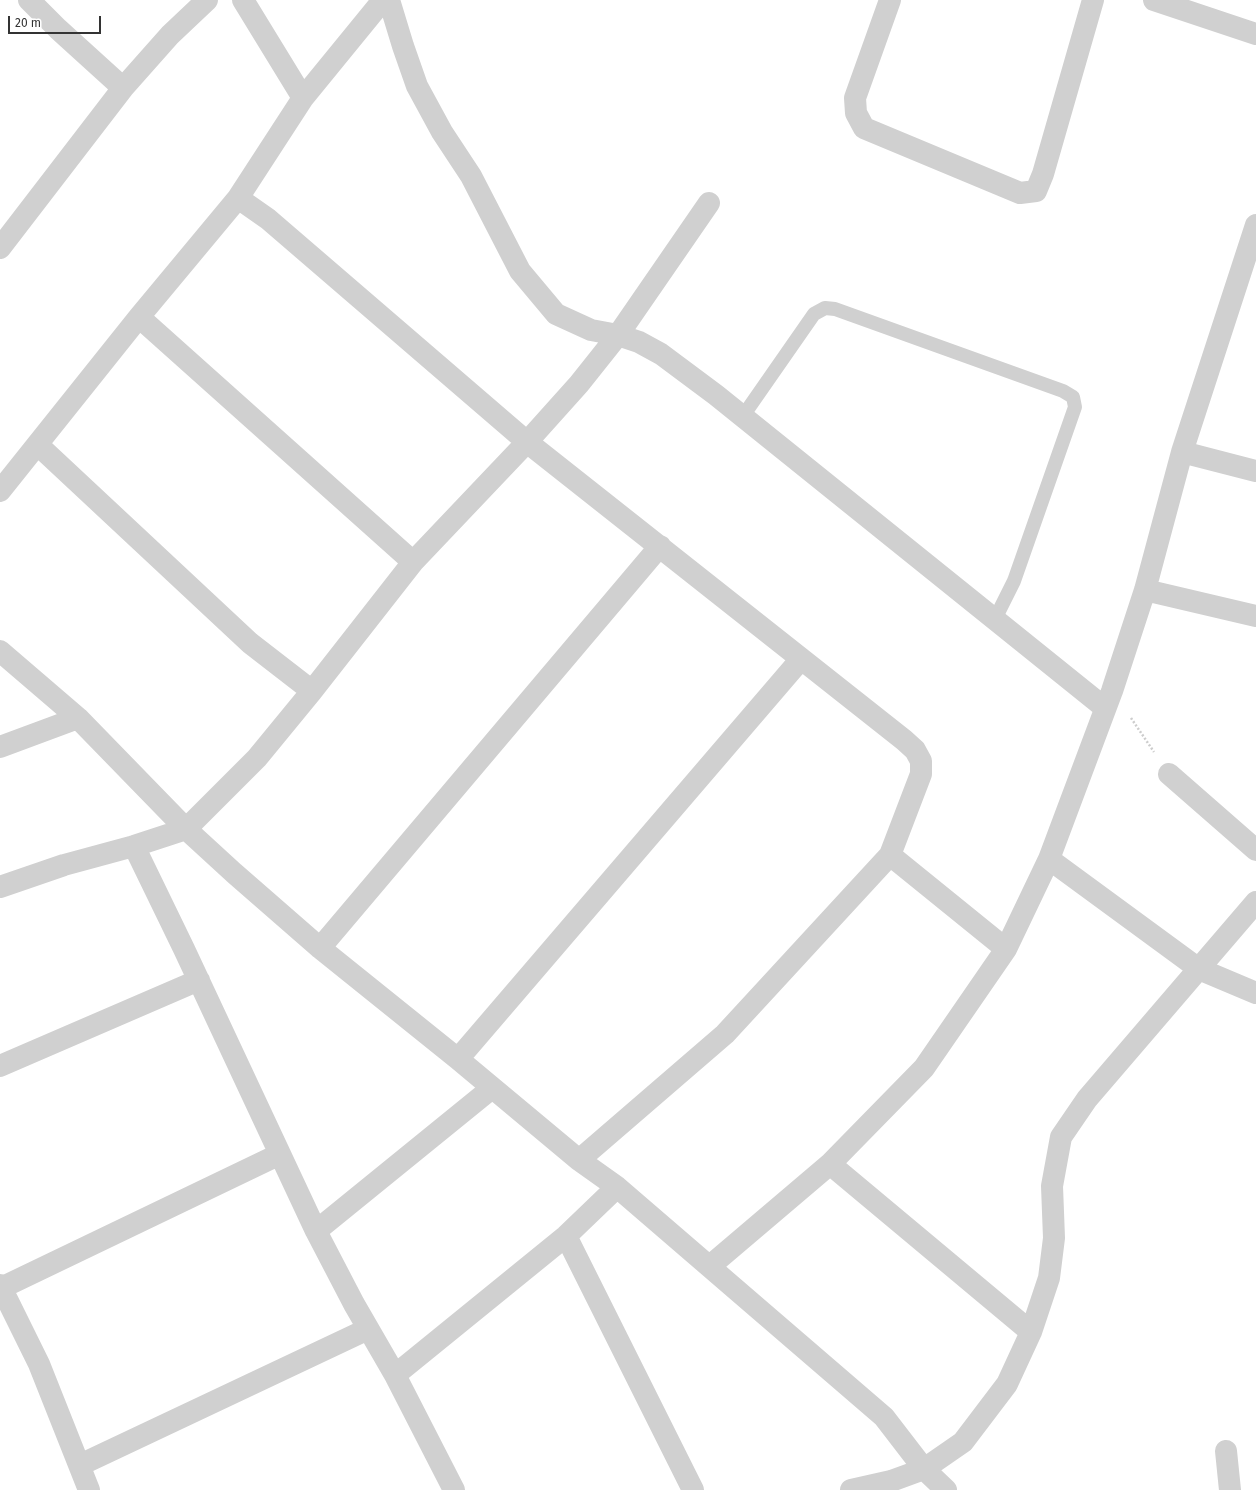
<!DOCTYPE html>
<html>
<head>
<meta charset="utf-8">
<style>
	body { margin:0 }
	#map { position:relative; width:1256px; height:1490px; overflow:hidden; background:#fff; font-family:"Fira Sans",sans-serif }
	canvas { display:block }
	.scale { position:absolute; left:8px; top:16px; width:93px; height:18px; box-sizing:border-box; border:2px solid #333; border-top:0; padding-left:5px; font-size:12px; line-height:14px; white-space:nowrap; color:#333; -webkit-text-stroke:3px #fff; paint-order:stroke }
</style>
</head>
<body>
<div id="map">
<canvas width="1256" height="1490"></canvas>
<div class="scale">20 m</div>
</div>
<script>
const c = document.querySelector('canvas').getContext('2d');
c.lineJoin = 'round';
const toPath = rows => new Path2D(rows.map(r => 'M' + r).join(''));
function trace(path, color, width, dash) { c.strokeStyle = color; c.lineWidth = width; c.lineCap = dash ? 'butt' : 'round'; c.setLineDash(dash || []); c.stroke(path); }
const path = toPath([
	[1131,718,1154,752]
]);
const service = toPath([
	[743,416,814,314,825,308,835,309,1063,391,1073,397,1075,407,1014,581,995,619]
]);
const minor = toPath([
	[29,0,58,29,123,88],
	[243,0,303,98],
	[389,0,403,46,417,86,442,132,471,176,520,271,556,314,591,330,618,335,639,342,661,354,716,395,1105,708],
	[890,0,855,98,856,113,864,128,1020,193,1036,191,1043,174,1093,0],
	[1154,0,1256,34],
	[238,198,268,219,527,442,904,740,915,750,921,761,921,774,890,855,725,1034,579,1160],
	[0,248,123,88,170,35,207,0],
	[139,317,413,562],
	[38,445,250,643,312,691],
	[1182,452,1256,471],
	[0,491,139,317,238,198,303,98,383,0],
	[1145,590,1256,616],
	[0,651,78,718,186,829,234,873,320,948,458,1059,579,1160,617,1187,884,1417,924,1469,946,1490],
	[0,747,78,718],
	[1169,774,1256,850],
	[134,846,184,949,316,1231,354,1304,395,1375,454,1490],
	[890,855,1006,949],
	[1049,859,1199,969,1256,993],
	[0,887,64,865,134,846,186,829,257,758,312,691,413,562,527,442,579,384,618,335,709,203],
	[320,948,660,546],
	[458,1059,801,659],
	[0,1066,199,980],
	[830,1164,1031,1332],
	[316,1231,492,1088],
	[566,1236,693,1490],
	[710,1266,830,1164,924,1068,1006,949,1049,859,1112,691,1145,590,1182,452,1256,225],
	[0,1285,39,1364,89,1490],
	[1,1288,280,1154],
	[395,1375,566,1236,617,1187],
	[1226,1451,1230,1490],
	[80,1465,368,1329],
	[851,1490,891,1481,924,1469,963,1442,1007,1384,1031,1332,1049,1278,1054,1238,1052,1186,1061,1137,1087,1099,1256,902]
]);
trace(path, '#cdcdcd', 2.5, [2, 2]);
trace(service, '#d0d0d0', 14);
trace(minor, '#d0d0d0', 22);
</script>
</body>
</html>
